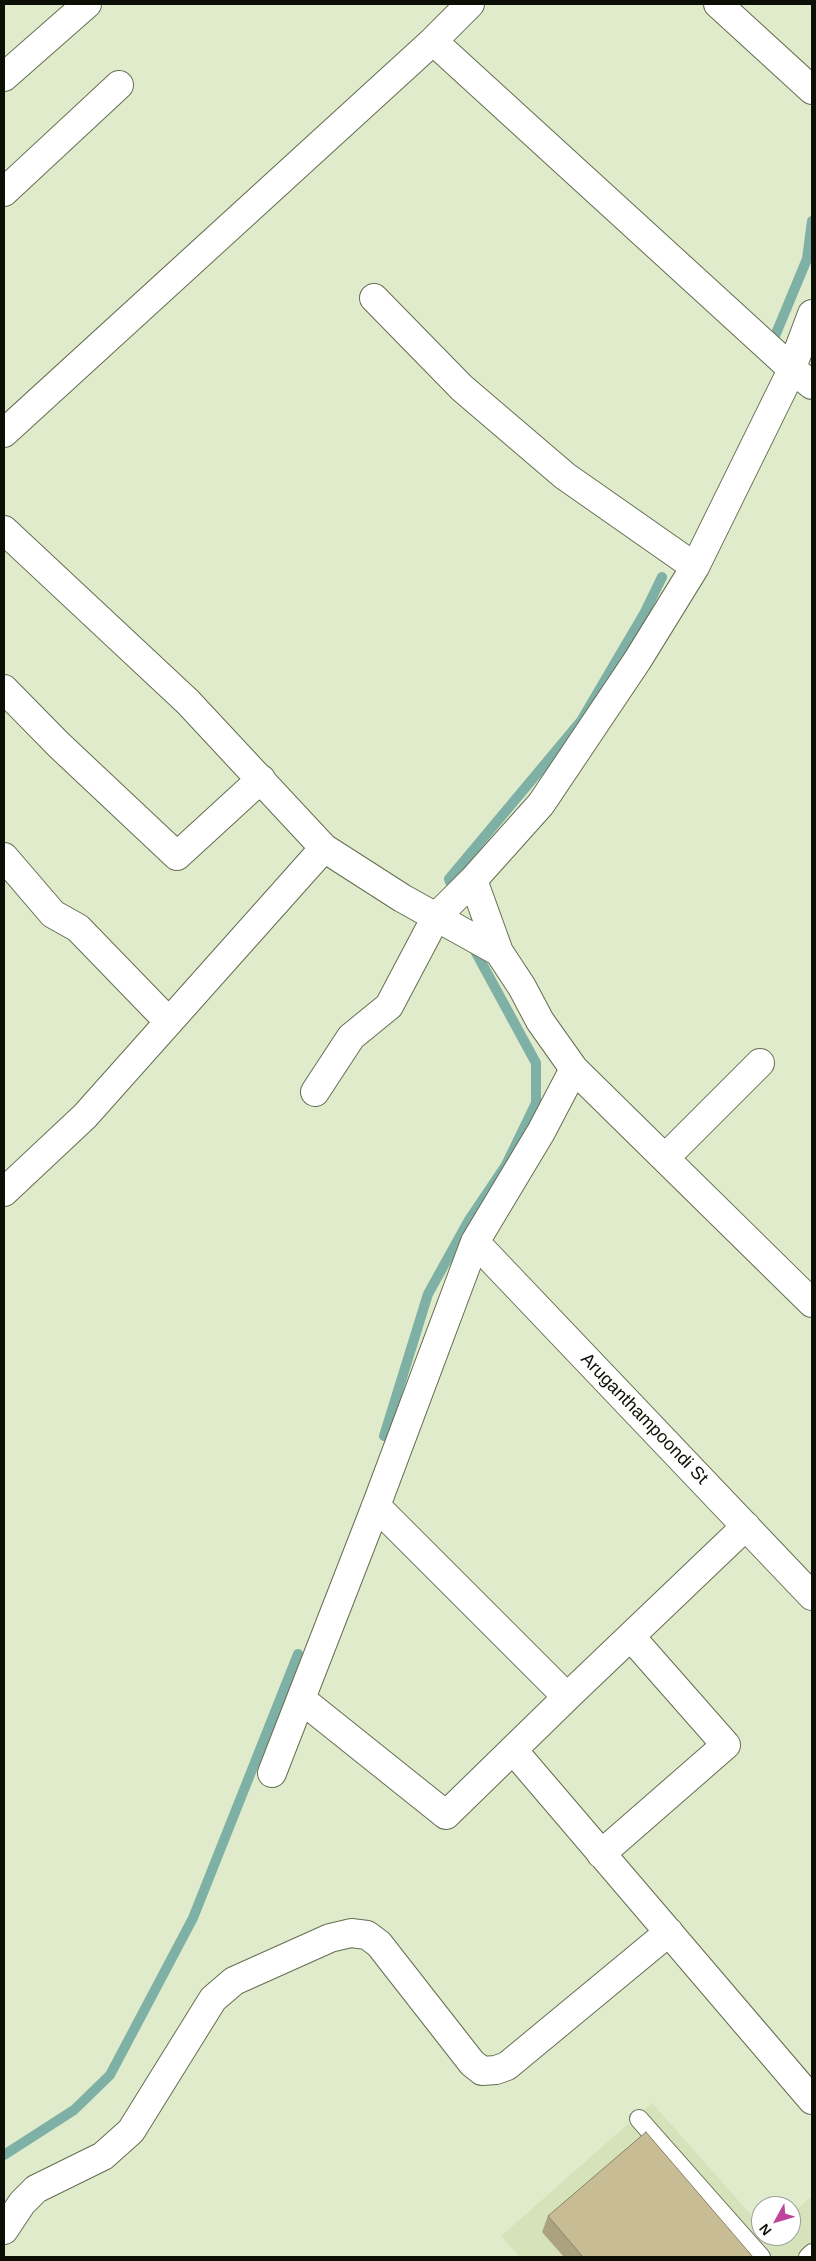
<!DOCTYPE html>
<html>
<head>
<meta charset="utf-8">
<style>
	body { margin:0 }
	#map { position:relative; width:816px; height:2261px; overflow:hidden; background:#dfebca; font-family:Arial,sans-serif }
	canvas { display:block }
	.frame { position:absolute; inset:0; border:5px solid #0c0f05; pointer-events:none }
	.north { position:absolute; left:751px; top:2196px; width:50px; height:50px; box-sizing:border-box; background:#fff; border:1px solid #9e9f9b; border-radius:50%; rotate:231deg; font-size:14px; font-weight:700; line-height:20px; text-align:center; color:#0c0f05 }
	.north::after { content:''; display:block; margin:auto; width:18px; height:22px; background:#bd469c; clip-path:polygon(50% 0,100% 100%,50% 72%,0 100%) }
</style>
</head>
<body>
<div id="map">
<canvas width="816" height="2261"></canvas>
<div class="frame"></div>
<div class="north">N</div>
</div>
<script>
const c = document.querySelector('canvas').getContext('2d');
c.lineJoin = 'round';
function fill(path, color) { c.fillStyle = color; c.fill(path, 'evenodd'); }
const toPath = rows => new Path2D(rows.map(r => 'M' + r).join(''));
function trace(path, color, width, dash) { c.strokeStyle = color; c.lineWidth = width; c.lineCap = dash ? 'butt' : 'round'; c.setLineDash(dash || []); c.stroke(path); }
function write(font, color, halo, rows, align = 'center') {
  c.font = font + ' Arial,sans-serif'; c.lineWidth = 4; c.setLineDash([]); c.textBaseline = 'middle'; c.strokeStyle = halo; c.fillStyle = color; for (const [text, x, y, turn = 0] of rows) {
    c.save(); c.translate(x, y); c.rotate((+turn || 0) * Math.PI / 180); c.textAlign = isNaN(turn) ? turn : align; if (halo) c.strokeText(text, 0, 0); c.fillText(text, 0, 0); c.restore();
  }
}
const built = toPath([
	[652,2103,761,2226,761,2236,791,2236,791,2215,812,2196,812,2257,520,2257,501,2236]
]);
const stream = toPath([
	[775,336,807,259,812,221],
	[455,895,449,879,581,721,645,612,662,577],
	[384,1436,428,1294,469,1220,506,1165,536,1103,536,1063,474,949],
	[4,2155,74,2110,110,2075,193,1918,298,1654]
]);
const service = toPath([
	[639,2119,761,2257],
	[808,2257,812,2253]
]);
const minor = toPath([
	[718,4,812,90],
	[433,41,792,369,812,385],
	[4,77,87,4],
	[4,192,119,85],
	[374,298,462,388,565,476,695,567],
	[4,433,433,41,470,4],
	[4,530,188,702,324,848,402,898,499,952],
	[4,689,59,745,177,856,261,779],
	[4,857,53,914,78,928,169,1022],
	[574,1069,812,1303],
	[315,1092,351,1037,389,1006,436,917,473,880],
	[665,1158,760,1063],
	[4,1192,85,1116,324,848],
	[475,1242,812,1596],
	[376,1506,567,1697,746,1526],
	[301,1699,446,1815,567,1697],
	[513,1750,812,2100],
	[272,1773,376,1506,475,1242,541,1132,574,1069,540,1021,522,987,499,952,473,880,541,804,637,661,695,567,788,378,812,314],
	[601,1854,726,1745,631,1637],
	[4,2230,22,2203,36,2189,103,2156,131,2131,213,1999,234,1981,330,1938,351,1933,367,1935,379,1944,472,2063,482,2071,496,2070,507,2066,669,1932]
]);
const wall = toPath([
	[548,2216,753,2257,564,2257,542,2232]
]);
const building = toPath([
	[646,2132,753,2257,583,2257,548,2216,646,2132]
]);
const streetNames = [
	["Aruganthampoondi St",644,1419,46]
];
fill(built, '#d5e2ba');
trace(stream, '#7eb0a5', 10);
trace(service, '#656e51', 20);
trace(minor, '#656e51', 30);
trace(service, '#fff', 18);
trace(minor, '#fff', 28);
fill(wall, '#aba27f');
fill(building, '#c7bc94');
trace(building, '#8b8468', 1);
write('18px', '#0c0f05', '#fff', streetNames);
</script>
</body>
</html>
